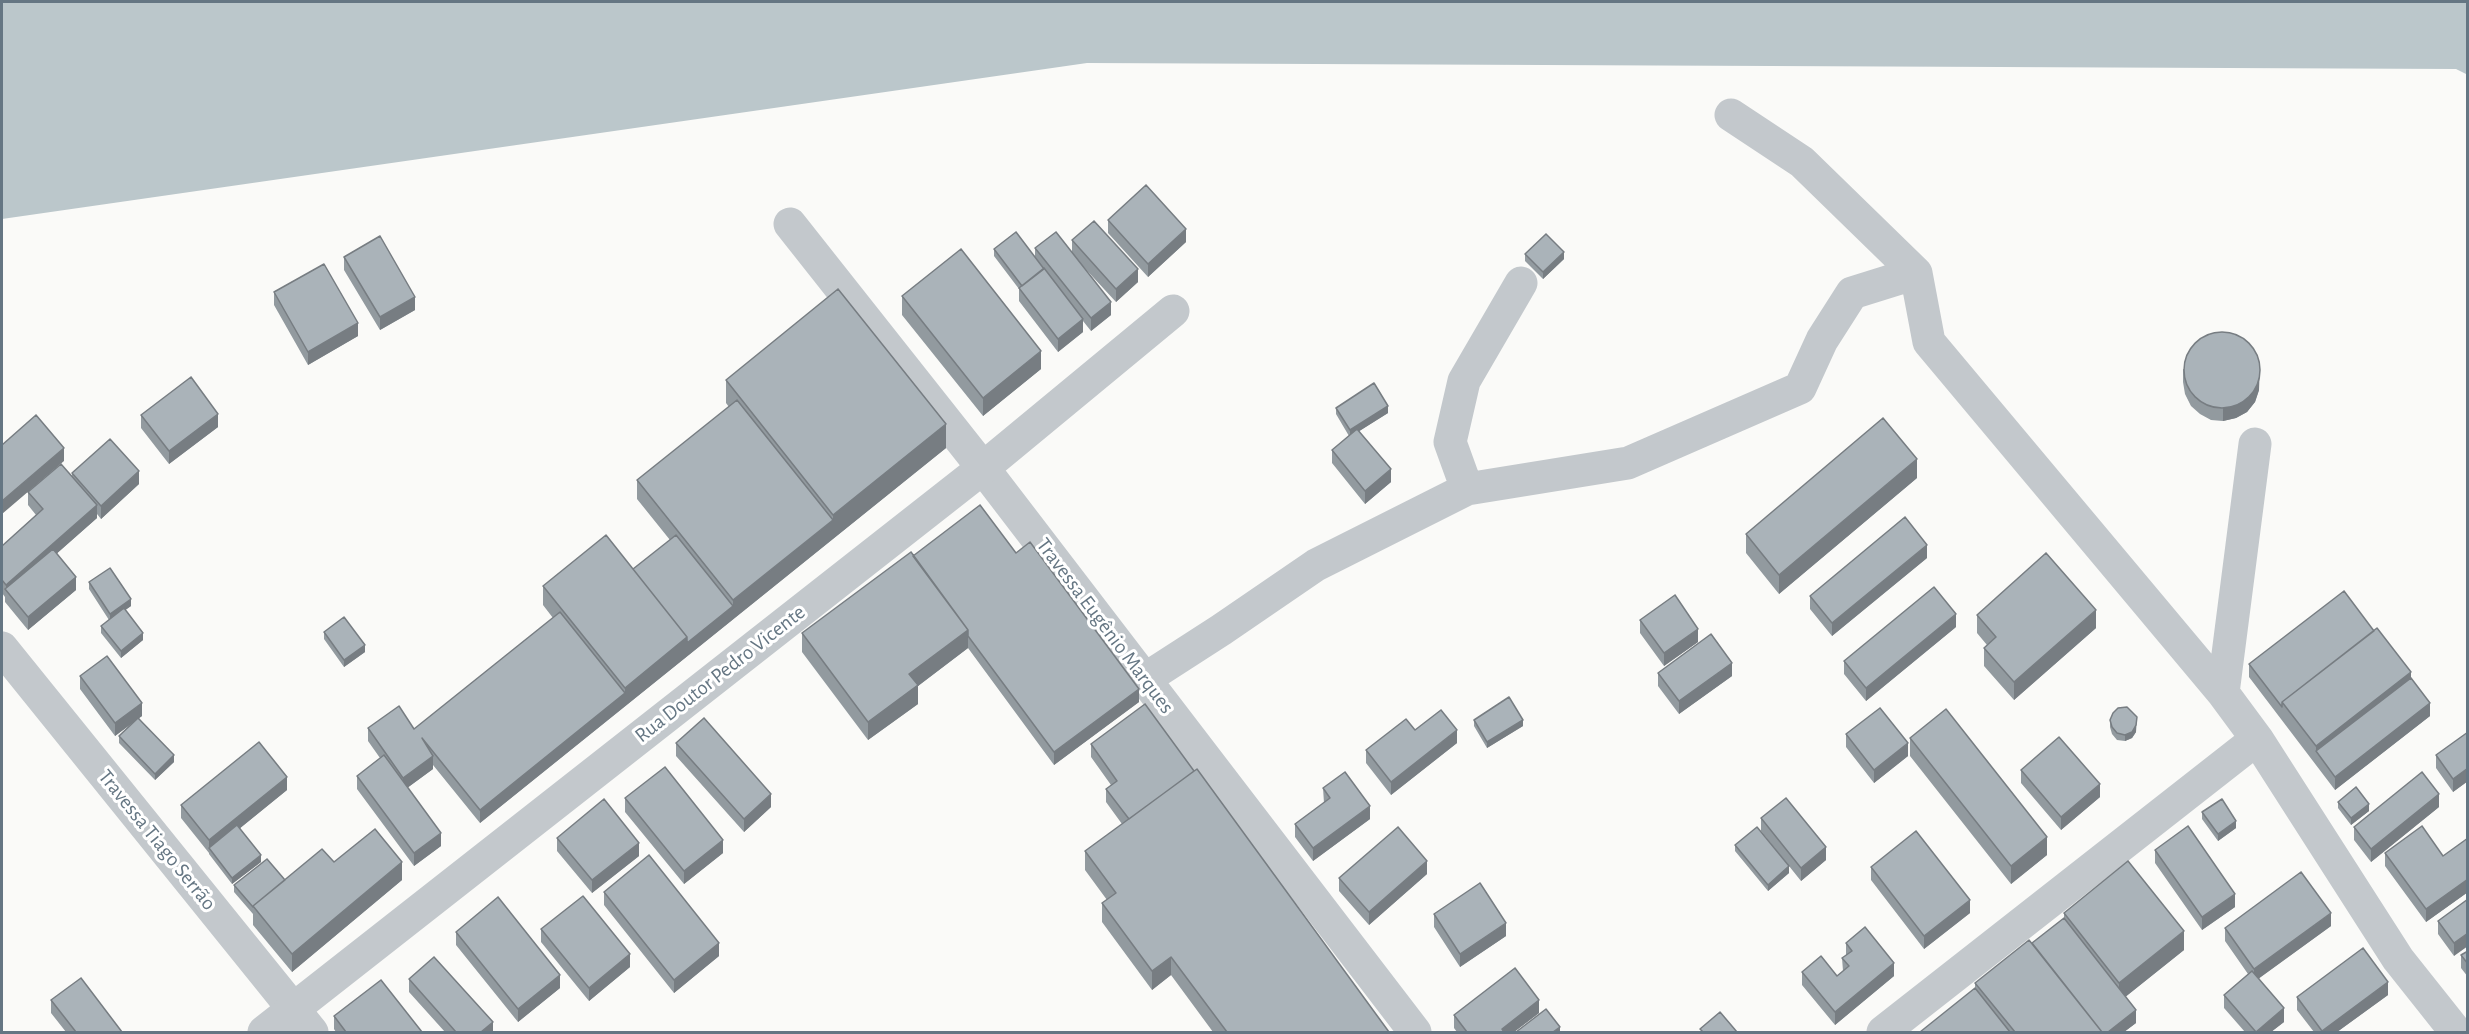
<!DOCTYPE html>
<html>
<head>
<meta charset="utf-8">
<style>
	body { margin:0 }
	#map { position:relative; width:2469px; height:1034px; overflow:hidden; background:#fafaf8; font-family:"Alegreya Sans",sans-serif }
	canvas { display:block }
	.frame { position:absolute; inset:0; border:3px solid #657683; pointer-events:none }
</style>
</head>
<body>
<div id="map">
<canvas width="2469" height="1034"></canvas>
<div class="frame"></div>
</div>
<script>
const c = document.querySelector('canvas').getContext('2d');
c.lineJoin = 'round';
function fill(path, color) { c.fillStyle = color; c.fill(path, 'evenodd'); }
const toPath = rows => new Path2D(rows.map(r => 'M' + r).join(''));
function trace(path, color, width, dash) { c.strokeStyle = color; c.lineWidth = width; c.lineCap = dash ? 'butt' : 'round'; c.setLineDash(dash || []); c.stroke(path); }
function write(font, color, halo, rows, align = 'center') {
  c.font = font + ' "Alegreya Sans",sans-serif'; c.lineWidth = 6; c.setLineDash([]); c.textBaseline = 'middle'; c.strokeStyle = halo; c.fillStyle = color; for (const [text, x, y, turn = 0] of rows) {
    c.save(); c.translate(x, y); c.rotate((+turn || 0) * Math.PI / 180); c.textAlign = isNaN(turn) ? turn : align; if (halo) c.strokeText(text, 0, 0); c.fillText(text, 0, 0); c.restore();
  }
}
const water = toPath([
	[2,2,2467,2,2468,75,2456,69,1087,63,2,219]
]);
const minor = toPath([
	[1731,115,1802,162,1916,273,1929,342,2223,693,2257,739,2398,959,2456,1032],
	[790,224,983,468,1415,1032],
	[1467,489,1450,442,1464,381,1521,283],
	[2,648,312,1032],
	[1145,679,1221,630,1316,565,1467,489,1628,463,1800,388,1822,340,1852,293,1916,273],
	[2223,693,2255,444],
	[1883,1032,2257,739]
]);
const tertiary = toPath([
	[264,1032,983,468,1173,311]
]);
const wall = toPath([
	[1108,220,1186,242,1148,277,1108,233],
	[1072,240,1138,282,1116,302,1080,263,1111,315,1091,331,1083,321,1083,332,1058,352,1019,301,1019,289,994,256,994,249,1035,258,1035,248,1072,252],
	[1525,254,1564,259,1543,279,1525,261],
	[344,257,415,310,380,330,344,270],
	[274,292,358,336,308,365,274,305],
	[902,296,1041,369,983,416,902,315],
	[2183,369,2259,390,2255,402,2247,412,2236,418,2223,421,2211,420,2200,414,2191,406,2185,394,2183,382],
	[726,380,946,448,480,823,433,765,433,769,407,788,441,846,414,866,357,789,357,776,380,758,368,741,368,728,414,729,553,618,543,605,543,586,633,569,670,540,637,499,637,480,729,407,726,403],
	[1336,408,1388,413,1359,431,1391,482,1365,504,1332,463,1332,450,1349,436,1336,414],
	[141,415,218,427,169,464,141,428],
	[72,473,139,484,101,519,97,514,97,518,57,553,76,590,28,630,5,602,5,597,2,593,2,546,36,515,28,505,28,492,72,477],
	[1917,478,1779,594,1746,553,1746,534],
	[1016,553,1139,702,1054,765,968,648,918,686,918,704,868,740,802,652,802,633,913,556],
	[1927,558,1832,636,1810,609,1810,596],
	[89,582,131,606,125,610,143,640,121,658,101,633,101,626,109,620,89,589],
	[1977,615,2096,628,2014,700,1984,666,1984,648,1987,645,1977,633],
	[1640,620,1698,642,1664,666,1640,633],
	[1956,627,1866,701,1844,674,1844,661],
	[324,632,365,652,344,667,324,639],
	[2249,664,2411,678,2430,716,2335,790,2249,677],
	[1658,673,1732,676,1679,714,1658,686],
	[80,676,142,716,139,718,174,762,155,780,119,743,119,736,132,723,115,736,80,689],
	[1474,720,1523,726,1487,748,1474,726],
	[2110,720,2136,732,2132,738,2125,741,2117,740,2112,734,2110,727],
	[2468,732,2468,781,2453,792,2436,768,2436,755],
	[1846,734,1908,756,1874,783,1846,747],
	[1910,738,2047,855,2011,884,1910,756],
	[676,743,771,807,744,832,676,756],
	[1457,743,1391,795,1366,763,1366,750],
	[1091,744,1194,771,1389,1032,1213,1032,1171,975,1152,990,1102,922,1102,903,1107,900,1085,870,1085,851,1122,824,1106,802,1106,789,1111,785,1091,757],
	[2021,770,2100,797,2061,830,2021,783],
	[1323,788,1370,819,1313,861,1295,837,1295,824,1324,803],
	[287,790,240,828,261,862,232,884,209,854,209,853,181,818,181,805],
	[625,798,723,853,684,884,625,812],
	[2338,802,2369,811,2351,825,2338,808],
	[2439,807,2371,862,2354,840,2354,827],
	[2202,812,2236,828,2218,841,2202,819],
	[1761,818,1826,860,1801,881,1761,831],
	[557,838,639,856,592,893,557,851],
	[2468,838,2468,892,2426,922,2385,866,2385,853,2443,856],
	[1735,845,1789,873,1768,891,1735,851],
	[2155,850,2235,907,2202,930,2155,863],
	[334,862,402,880,292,972,253,925,253,914,234,892,234,885,285,880],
	[1871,867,1970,913,1924,949,1871,880],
	[1427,874,1369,925,1339,891,1339,878],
	[604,892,719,956,674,993,604,905],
	[2468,899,2454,956,2438,934,2438,921],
	[2064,913,2184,950,2125,997,2136,1023,2124,1032,1920,1032,1975,988,1975,983,2032,943,2064,918],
	[1434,914,1506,936,1460,967,1434,927],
	[2331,926,2259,978,2284,1022,2271,1032,2245,1032,2224,1008,2224,995,2248,974,2225,941,2225,928],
	[541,929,630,967,589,1001,541,942],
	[456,932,560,988,518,1022,456,945],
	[1846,943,1894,976,1835,1025,1802,985,1802,972,1837,976,1843,971,1842,958,1846,955],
	[2468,951,2468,977,2461,968,2461,955],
	[409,979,493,1032,445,1032,409,992],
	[2388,995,2337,1032,2314,1032,2297,1010,2297,997],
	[51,1000,122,1032,66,1032,51,1013],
	[1539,1013,1514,1032,1457,1032,1454,1028,1454,1015],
	[334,1016,422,1032,336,1032,334,1029]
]);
const shadedWall = toPath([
	[1186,229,1186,242,1148,277,1148,264],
	[1564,252,1564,259,1543,279,1543,272],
	[1138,269,1138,282,1116,302,1116,289],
	[415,297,415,310,380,330,380,317],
	[1111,302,1111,315,1091,331,1091,318],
	[1083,319,1083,332,1058,352,1058,339],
	[358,323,358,336,308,365,308,352],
	[1041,351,1041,369,983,416,983,398],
	[2260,364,2259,390,2255,402,2247,412,2236,418,2223,421,2223,408],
	[1388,406,1388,413,1350,437,1350,430],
	[218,414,218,427,169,464,169,451],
	[946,424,946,448,480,823,480,810,625,693,625,688,687,637,733,606,733,600,833,520,833,515],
	[64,448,64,461,2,514,2,501],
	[1917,459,1917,478,1779,594,1779,575],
	[1391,469,1391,482,1365,504,1365,491],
	[139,471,139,484,101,519,101,506],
	[97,505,97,518,10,595,6,590,6,585],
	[1927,545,1927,558,1832,636,1832,623],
	[76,577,76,590,28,630,28,617],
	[131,599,131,606,110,621,110,614],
	[2096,610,2096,628,2014,700,2014,682],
	[1956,614,1956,627,1866,701,1866,688],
	[1698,629,1698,642,1664,666,1664,653],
	[968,630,968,648,918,686,918,704,868,740,868,722,909,674],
	[143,633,143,640,121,658,121,651],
	[365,645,365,652,344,667,344,660],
	[1732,663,1732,676,1679,714,1679,701],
	[2411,672,2411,691,2316,751,2316,764,2316,746],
	[1139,689,1139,702,1054,765,1054,752],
	[142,703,142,716,115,736,115,723],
	[2430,703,2430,716,2335,790,2335,777],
	[2137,717,2136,732,2132,738,2125,741,2125,735],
	[1523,720,1523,726,1487,748,1487,742],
	[1457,730,1457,743,1391,795,1391,782],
	[1908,743,1908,756,1874,783,1874,770],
	[174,755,174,762,155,780,155,774],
	[433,756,433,769,403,791,403,778],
	[2468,768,2468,781,2453,792,2453,779],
	[287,777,287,790,212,851,209,848,209,840],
	[2100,784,2100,797,2061,830,2061,817],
	[771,794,771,807,744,832,744,819],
	[2439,794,2439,807,2371,862,2371,849],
	[2369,804,2369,811,2351,825,2351,818],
	[1370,806,1370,819,1313,861,1313,848],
	[2236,821,2236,828,2218,841,2218,834],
	[441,833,441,846,414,866,414,853],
	[2047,837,2047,855,2011,884,2011,866],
	[723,840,723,853,684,884,684,871],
	[639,843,639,856,592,893,592,880],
	[1826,847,1826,860,1801,881,1801,868],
	[261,855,261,862,232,884,232,878],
	[1427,861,1427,874,1369,925,1369,912],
	[402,862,402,880,292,972,292,954],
	[1789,866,1789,873,1768,891,1768,885],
	[2468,879,2468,892,2426,922,2426,909],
	[2235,894,2235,907,2202,930,2202,917],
	[1970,900,1970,913,1924,949,1924,936],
	[2331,913,2331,926,2254,982,2254,969],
	[1506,923,1506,936,1460,967,1460,954],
	[2184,931,2184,950,2119,1002,2119,983],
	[2468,933,2468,946,2454,956,2454,943],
	[719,943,719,956,674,993,674,980],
	[630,954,630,967,589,1001,589,988],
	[1171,957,1171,975,1152,990,1152,971],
	[1894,963,1894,976,1835,1025,1835,1012],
	[560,975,560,988,518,1022,518,1009],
	[2388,982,2388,995,2337,1032,2322,1032,2322,1031],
	[1539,1000,1539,1013,1514,1032,1502,1032,1502,1029],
	[2284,1008,2284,1022,2271,1032,2256,1032],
	[2136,1010,2136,1023,2124,1032,2108,1032],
	[493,1022,493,1032,481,1032],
	[1560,1027,1560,1032,1553,1032]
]);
const building = toPath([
	[1146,185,1186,229,1148,264,1108,220,1146,185],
	[1094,221,1138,269,1116,289,1072,240,1094,221],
	[1016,232,1044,269,1022,286,994,249,1016,232],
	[1056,232,1111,302,1091,318,1035,248,1056,232],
	[1546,234,1564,252,1543,272,1525,254,1546,234],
	[380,236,415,297,380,317,344,257,380,236],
	[961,249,1041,351,983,398,902,296,961,249],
	[324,264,358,323,308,352,274,292,324,264],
	[1044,268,1083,319,1058,339,1019,288,1044,268],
	[838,289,946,424,833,515,726,380,838,289],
	'2184 370a38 38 0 1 1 76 0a38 38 0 1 1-76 0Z',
	[191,377,218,414,169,451,141,415,191,377],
	[1374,383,1388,406,1350,430,1336,408,1374,383],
	[737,400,833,520,733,600,637,480,737,400],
	[36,415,64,448,2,501,2,445,36,415],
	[1883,418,1917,459,1779,575,1746,534,1883,418],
	[1357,429,1391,469,1365,491,1332,450,1357,429],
	[110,439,139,471,101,506,72,473,110,439],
	[61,464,97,505,6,585,2,580,2,546,43,509,28,492,61,464],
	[980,505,1016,553,1030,542,1139,689,1054,752,968,636,968,630,913,556,980,505],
	[1905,517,1927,545,1832,623,1810,596,1905,517],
	[606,535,687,637,625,688,543,586,606,535],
	[676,535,733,606,687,643,687,637,633,569,676,535],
	[53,549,76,577,28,617,5,589,53,549],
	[911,552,968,630,909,674,918,685,868,722,802,633,911,552],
	[2046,553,2096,610,2014,682,1984,648,1996,637,1977,615,2046,553],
	[110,568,131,599,110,614,89,582,110,568],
	[1934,587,1956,614,1866,688,1844,661,1934,587],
	[2344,591,2374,631,2282,702,2282,707,2249,664,2344,591],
	[1675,595,1698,629,1664,653,1640,620,1675,595],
	[124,608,143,633,121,651,101,626,124,608],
	[560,612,625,693,480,810,422,738,433,756,403,778,368,728,399,706,414,729,560,612],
	[344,617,365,645,344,660,324,632,344,617],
	[2377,628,2411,672,2316,746,2282,702,2377,628],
	[1711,634,1732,663,1679,701,1658,673,1711,634],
	[107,656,142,703,115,723,80,676,107,656],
	[2411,678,2430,703,2335,777,2316,751,2411,678],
	[1509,697,1523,720,1487,742,1474,720,1509,697],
	[1145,704,1194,771,1129,819,1106,789,1117,781,1091,744,1145,704],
	[2127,707,2137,717,2136,725,2132,732,2125,735,2117,733,2112,727,2110,720,2113,713,2118,708,2127,707],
	[1880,708,1908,743,1874,770,1846,734,1880,708],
	[1946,709,2047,837,2011,866,1910,738,1946,709],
	[1441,710,1457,730,1391,782,1366,750,1406,719,1415,730,1441,710],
	[138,718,174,755,155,774,119,736,138,718],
	[704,718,771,794,744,819,676,743,704,718],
	[2468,732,2468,768,2453,779,2436,755,2468,732],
	[2059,737,2100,784,2061,817,2021,770,2059,737],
	[259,742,287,777,209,840,181,805,259,742],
	[384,755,441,833,414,853,357,776,384,755],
	[665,767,723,840,684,871,625,798,665,767],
	[1197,769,1389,1032,1227,1032,1171,957,1152,971,1102,903,1116,893,1085,851,1197,769],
	[1345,772,1370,806,1313,848,1295,824,1330,798,1323,788,1345,772],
	[2422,772,2439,794,2371,849,2354,827,2422,772],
	[2356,787,2369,804,2351,818,2338,802,2356,787],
	[1786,798,1826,847,1801,868,1761,818,1786,798],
	[604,799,639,843,592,880,557,838,604,799],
	[2222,799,2236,821,2218,834,2202,812,2222,799],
	[237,825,261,855,232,878,209,848,237,825],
	[2188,826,2235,894,2202,917,2155,850,2188,826],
	[2422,826,2443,856,2468,838,2468,879,2426,909,2385,853,2422,826],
	[1398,827,1427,861,1369,912,1339,878,1398,827],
	[1757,827,1789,866,1768,885,1735,845,1757,827],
	[375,829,402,862,292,954,253,906,322,849,334,862,375,829],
	[1916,831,1970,900,1924,936,1871,867,1916,831],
	[649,855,719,943,674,980,604,892,649,855],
	[267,859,285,880,253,906,253,907,234,885,267,859],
	[2128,861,2184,931,2119,983,2064,913,2128,861],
	[2301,872,2331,913,2254,969,2225,928,2301,872],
	[1480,883,1506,923,1460,954,1434,914,1480,883],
	[583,896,630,954,589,988,541,929,583,896],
	[498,897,560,975,518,1009,456,932,498,897],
	[2468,899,2468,933,2454,943,2438,921,2468,899],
	[2064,918,2136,1010,2108,1032,2102,1032,2032,943,2064,918],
	[1865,927,1894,963,1835,1012,1802,972,1821,956,1837,976,1849,966,1842,958,1852,951,1846,943,1865,927],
	[2029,940,2102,1032,2015,1032,1975,983,2029,940],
	[2363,948,2388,982,2322,1031,2297,997,2363,948],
	[2468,951,2468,964,2461,955,2468,951],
	[434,957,493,1022,481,1032,456,1032,409,979,434,957],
	[1515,968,1539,1000,1502,1029,1504,1032,1467,1032,1454,1015,1515,968],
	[2252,971,2284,1008,2256,1032,2224,995,2252,971],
	[81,978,122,1032,76,1032,51,1000,81,978],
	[381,980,422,1032,346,1032,334,1016,381,980],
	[1975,988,2010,1032,1920,1032,1975,988],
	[1546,1009,1560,1027,1553,1032,1516,1032,1546,1009],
	[1720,1012,1737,1032,1703,1032,1700,1029,1720,1012]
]);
const streetNames = [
	["Travessa Eugênio Marques",1105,626,53],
	["Rua Doutor Pedro Vicente",720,674,-38],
	["Travessa Tiago Serrão",157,840,51]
];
fill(water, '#bbc7cb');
trace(minor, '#c3c8cc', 33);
trace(tertiary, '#c3c8cc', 33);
fill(wall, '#929a9f');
fill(shadedWall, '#777d82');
fill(building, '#aab3b9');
trace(building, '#777d82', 1.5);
write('21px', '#657683', '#fff', streetNames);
</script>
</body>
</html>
